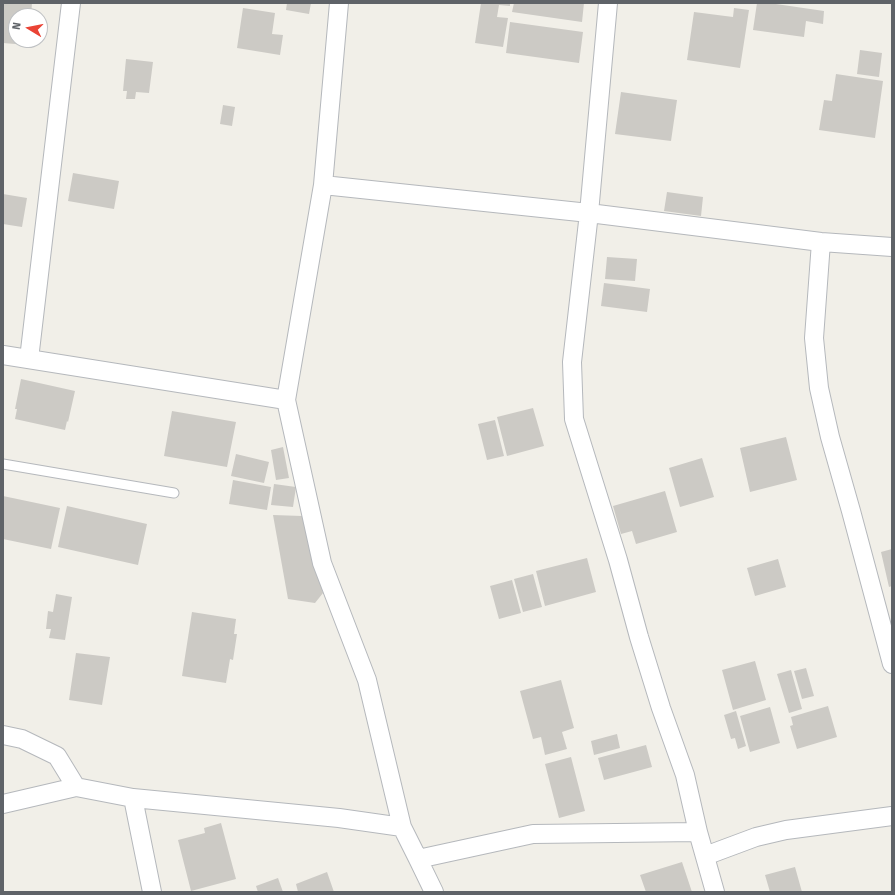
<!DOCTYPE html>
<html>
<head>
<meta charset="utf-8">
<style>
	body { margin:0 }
	#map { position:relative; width:895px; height:895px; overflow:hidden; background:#f1efe8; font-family:"Fira Sans",sans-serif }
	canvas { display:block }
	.frame { position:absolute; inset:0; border:4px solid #5f6368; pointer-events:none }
	.north { position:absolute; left:8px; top:8px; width:40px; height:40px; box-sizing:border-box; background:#fff; border:1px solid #bfc1c3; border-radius:50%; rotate:280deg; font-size:11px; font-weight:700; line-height:16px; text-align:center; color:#5f6368 }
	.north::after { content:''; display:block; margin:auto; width:14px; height:18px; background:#ea4335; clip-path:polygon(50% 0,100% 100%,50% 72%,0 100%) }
</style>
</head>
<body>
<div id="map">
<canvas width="895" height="895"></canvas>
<div class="frame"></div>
<div class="north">N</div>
</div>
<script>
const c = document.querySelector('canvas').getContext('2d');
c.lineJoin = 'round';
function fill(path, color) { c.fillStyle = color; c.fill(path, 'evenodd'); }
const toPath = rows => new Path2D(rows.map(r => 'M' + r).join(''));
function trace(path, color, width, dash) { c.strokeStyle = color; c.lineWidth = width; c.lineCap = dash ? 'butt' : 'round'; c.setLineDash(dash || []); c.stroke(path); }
const building = toPath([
	[3,3,32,3,31,16,16,16,16,40,28,40,27,45,3,43],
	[287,3,311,3,309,14,286,10],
	[481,3,510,3,510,6,499,5,497,17,508,18,503,47,475,43],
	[514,3,584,3,582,22,512,12],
	[757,3,769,3,824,11,823,24,806,21,804,37,753,30],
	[243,8,275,13,272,34,283,35,280,55,237,48],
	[734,8,749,10,740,68,687,60,694,12,733,17],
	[510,22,583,32,579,63,506,53],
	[860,50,882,53,879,77,857,74],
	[126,59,153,62,149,93,136,92,135,99,126,99,127,91,123,91],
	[836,74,883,81,875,138,819,130,824,100,832,101],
	[621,92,677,100,671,141,615,134],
	[223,105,235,107,232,126,220,124],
	[73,173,119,181,114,209,68,201],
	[667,192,703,197,701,216,664,211],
	[3,194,27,198,22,227,3,224],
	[607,257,637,259,635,281,605,279],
	[604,283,650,289,647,312,601,306],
	[21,379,75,391,68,422,67,421,65,430,15,419,17,409,15,409],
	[533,408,544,446,507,456,497,417],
	[172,411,236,422,227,467,164,456],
	[495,420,504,456,487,460,478,424],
	[786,437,797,480,750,492,740,448],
	[283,447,289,478,276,480,271,450],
	[236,454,269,462,264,483,231,476],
	[702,458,714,497,680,507,669,468],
	[233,480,271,487,267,510,229,504],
	[274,484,296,487,293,507,271,505],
	[665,491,677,532,636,544,632,531,621,534,613,506],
	[3,496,60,508,51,549,3,539],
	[67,506,147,524,138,565,58,547],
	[273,515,302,516,323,593,315,603,288,599],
	[892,549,892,586,889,587,881,552],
	[587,558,596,592,545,606,536,571],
	[778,559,786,587,755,596,747,568],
	[533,574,542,607,523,612,514,579],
	[512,580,521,613,499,619,490,586],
	[56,594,72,597,65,640,49,638,51,629,46,629,48,611,53,612],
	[192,612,236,619,234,634,237,634,233,660,230,659,226,683,182,676],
	[76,653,110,657,102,705,69,700],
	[755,661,766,700,733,710,722,670],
	[806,668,814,696,802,699,794,671],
	[791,670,802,709,789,713,777,674],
	[561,680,574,728,562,732,567,749,545,755,541,737,533,739,520,691],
	[828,706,837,737,797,749,790,726,793,725,791,717],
	[770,707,780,743,750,752,740,716],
	[736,711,746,746,738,749,735,738,731,739,724,715],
	[617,734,620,748,594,755,591,741],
	[646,745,652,767,604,780,598,758],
	[571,757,585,811,559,818,545,764],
	[221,823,236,879,191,891,178,840,205,833,204,828],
	[682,862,692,892,646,892,640,875],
	[795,867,802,892,770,892,765,875],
	[327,872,334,892,298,892,296,884],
	[278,878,283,892,258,892,256,886]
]);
const service = toPath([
	[3,464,174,493]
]);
const minor = toPath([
	[339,3,323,185,286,400,322,563,367,680,402,827,418,859,434,892],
	[608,3,589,213,572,362,574,419,618,560,639,637,661,708,685,775,698,832,715,892],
	[323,185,589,213,821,242,892,247],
	[821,242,814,338,819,388,830,437,851,511,892,664],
	[3,355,286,400],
	[29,359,71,3],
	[3,735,22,739,57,756,76,787],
	[133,798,339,818,402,827],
	[3,804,76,787,133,798,152,892],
	[705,856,756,837,786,830,892,816],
	[418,859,533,834,698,832]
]);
fill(building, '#cccac5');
trace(service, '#b5b8bc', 11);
trace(minor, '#b5b8bc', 20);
trace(service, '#fff', 9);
trace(minor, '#fff', 18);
</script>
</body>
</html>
